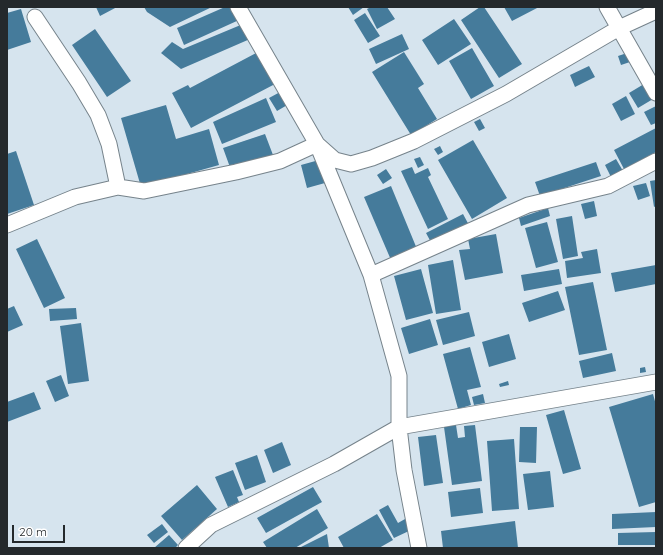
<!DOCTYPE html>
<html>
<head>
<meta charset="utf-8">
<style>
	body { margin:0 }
	#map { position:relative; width:663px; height:555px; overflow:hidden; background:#d6e4ee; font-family:Quicksand,sans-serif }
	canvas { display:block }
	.frame { position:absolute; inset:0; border:8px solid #24292c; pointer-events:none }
	.scale { position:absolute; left:12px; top:525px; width:53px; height:18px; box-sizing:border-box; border:2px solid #24292c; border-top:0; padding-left:5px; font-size:12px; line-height:14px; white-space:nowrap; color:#24292c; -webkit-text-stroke:3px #fff; paint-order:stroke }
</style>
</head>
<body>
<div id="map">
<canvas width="663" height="555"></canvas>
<div class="frame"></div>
<div class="scale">20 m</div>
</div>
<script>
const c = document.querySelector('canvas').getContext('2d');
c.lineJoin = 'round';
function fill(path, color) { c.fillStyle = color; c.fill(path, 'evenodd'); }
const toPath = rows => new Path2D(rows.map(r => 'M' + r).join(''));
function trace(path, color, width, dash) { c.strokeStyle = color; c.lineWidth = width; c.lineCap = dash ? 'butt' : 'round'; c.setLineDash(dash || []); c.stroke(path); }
const building = toPath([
	[96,7,117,7,100,16],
	[144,7,161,8,212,7,170,27,147,12],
	[225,7,233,7,239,20,184,45,177,28],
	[348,7,364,7,353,15],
	[371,7,387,7,395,19,377,29,367,9],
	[480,7,484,7,522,64,499,78,461,20],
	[504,7,539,7,512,21],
	[21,9,31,42,7,50,7,13],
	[365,13,380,36,368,43,354,20],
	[454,19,471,44,438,65,422,40],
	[243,24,250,39,181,69,161,53,172,42,183,49],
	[95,29,131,81,107,97,72,45],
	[402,34,409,49,376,64,369,49],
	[472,48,494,86,471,99,449,61],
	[258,52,275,84,191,128,172,93,188,85,190,88],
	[404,52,424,84,418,88,437,119,411,135,372,72],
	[627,53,630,62,621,65,618,56],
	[589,66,595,77,575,87,570,75],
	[644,84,653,99,638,108,629,93],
	[282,91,289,104,277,111,269,98],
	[626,96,635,114,621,121,612,104],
	[266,98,276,122,222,144,213,122],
	[166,105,176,139,209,129,219,165,141,187,121,118],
	[656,106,656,123,651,125,644,112],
	[480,119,485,128,479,131,474,122],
	[656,128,656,152,624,169,614,150],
	[265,134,273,155,231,170,223,148],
	[473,140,507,198,472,219,438,160],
	[440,146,443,152,438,155,434,149],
	[16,151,34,205,7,214,7,154],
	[420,157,424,165,418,168,414,159],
	[616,159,623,171,611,177,605,165],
	[319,160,325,183,307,188,301,165],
	[596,162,601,176,540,196,535,182],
	[412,167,415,174,428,168,431,175,428,177,448,219,428,229,401,171],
	[386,169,392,178,383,184,377,175],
	[656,180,656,206,654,207,650,181],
	[646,183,650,196,638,200,633,186],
	[391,186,417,249,391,260,364,197],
	[594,201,597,216,585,219,581,204],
	[548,208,550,216,521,226,519,218],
	[463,214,470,227,433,246,426,233],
	[572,216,578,256,563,259,556,219],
	[547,222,558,262,536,268,525,228],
	[496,234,503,273,465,280,459,250,470,249,468,239],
	[37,239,65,298,44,308,16,249],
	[597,249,601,273,567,278,565,261,583,258,581,252],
	[453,260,461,310,436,314,428,265],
	[656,265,656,284,615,292,611,273],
	[421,269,433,313,406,320,394,276],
	[559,269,562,284,524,291,521,275],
	[593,282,607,350,579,355,565,287],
	[558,291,565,310,529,322,522,303],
	[14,306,23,325,7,332,7,309],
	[76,308,77,319,50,321,49,309],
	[469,312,475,336,443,345,436,320],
	[430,319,438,345,409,354,401,328],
	[81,323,89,381,68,384,60,326],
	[509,334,516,359,489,367,482,342],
	[470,347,481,387,467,390,471,405,458,409,443,354],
	[612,353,616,371,583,378,579,361],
	[645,367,646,372,640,373,640,368],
	[61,375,69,396,55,402,46,381],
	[508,381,509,385,500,387,499,384],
	[34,392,41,409,7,422,7,402],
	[483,394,485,403,474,405,472,397],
	[653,394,656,405,656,502,639,507,609,407],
	[564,410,581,469,563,474,546,415],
	[456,425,458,438,465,437,464,426,475,425,482,481,452,485,444,427],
	[520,427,537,427,536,463,519,462],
	[436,435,443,483,424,486,418,437],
	[514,439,519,509,492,511,487,441],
	[282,442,291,465,273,473,264,450],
	[257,455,266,482,245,490,235,463],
	[233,470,243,495,237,497,239,502,228,507,215,477],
	[550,471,554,507,528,510,523,474],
	[197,485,217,509,182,540,161,516],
	[313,487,322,502,266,533,257,518],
	[480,488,483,513,451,517,448,492],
	[388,505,398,523,405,519,411,530,394,538,379,510],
	[317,509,328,528,295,548,267,548,263,542],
	[656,512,656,527,612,529,612,514],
	[377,514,393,540,379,548,344,548,338,537],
	[515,521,518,548,443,548,441,531],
	[162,524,168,532,154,543,147,535],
	[656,532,656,545,618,545,618,533],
	[327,534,329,548,299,548],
	[169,535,178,545,175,548,154,548]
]);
const street = toPath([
	[238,7,317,144,371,275,399,376,399,427,404,470,419,548],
	[607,7,656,93],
	[35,17,79,83,98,115,109,144,118,187],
	[7,225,75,197,118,187,144,191,236,172,280,161,317,144,335,160,351,164,372,158,414,141,506,94,619,28,656,11],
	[371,275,528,205,608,186,656,161],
	[186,548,211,525,334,464,399,427,656,382]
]);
fill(building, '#457b9b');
trace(street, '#76838b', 17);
trace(street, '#fff', 15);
</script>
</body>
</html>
